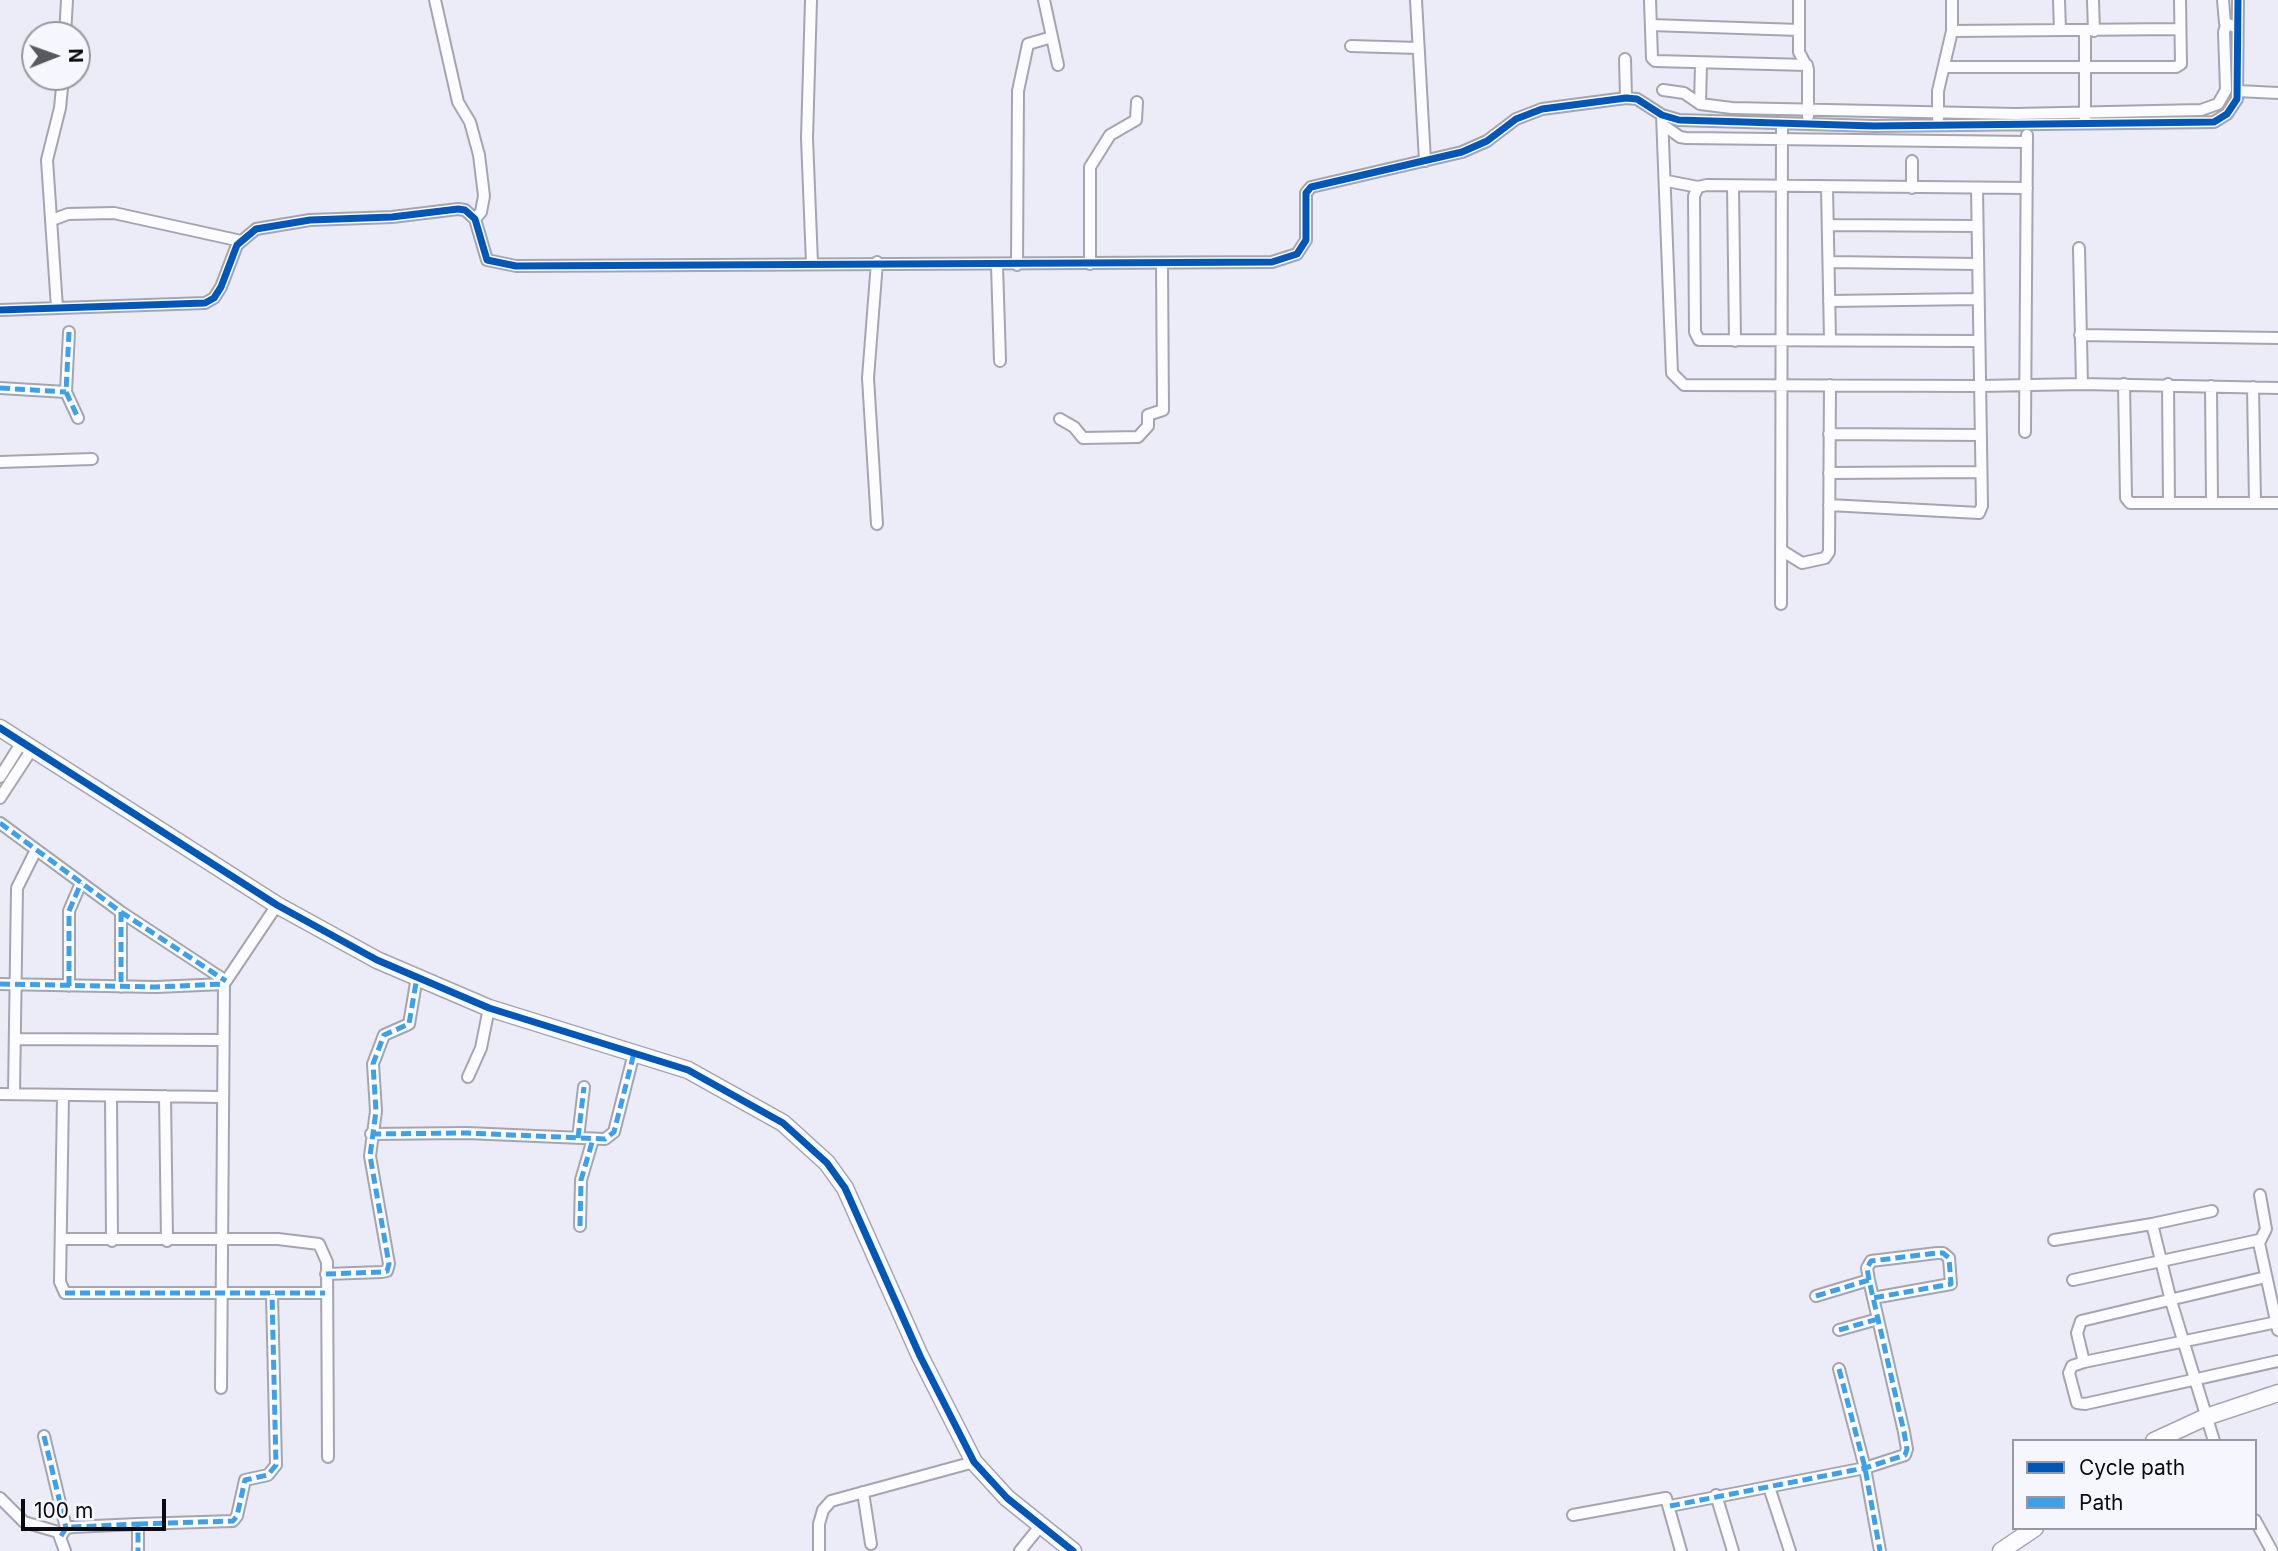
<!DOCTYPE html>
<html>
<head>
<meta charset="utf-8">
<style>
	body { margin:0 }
	#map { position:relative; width:2278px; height:1551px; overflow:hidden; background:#ececf8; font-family:Inter,sans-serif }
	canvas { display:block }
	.legend { position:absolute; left:2012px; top:1439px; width:245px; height:91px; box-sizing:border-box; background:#f6f7fe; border:2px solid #9898a1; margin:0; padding:9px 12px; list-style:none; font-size:21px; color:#0a0a15 }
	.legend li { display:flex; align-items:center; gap:14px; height:35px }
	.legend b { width:35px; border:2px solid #9898a1 }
	.north { position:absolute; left:21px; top:21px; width:70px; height:70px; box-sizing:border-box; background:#f6f7fe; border:2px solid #9898a1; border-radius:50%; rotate:89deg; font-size:19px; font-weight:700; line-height:28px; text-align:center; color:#0a0a15 }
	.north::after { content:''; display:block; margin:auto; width:24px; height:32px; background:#595964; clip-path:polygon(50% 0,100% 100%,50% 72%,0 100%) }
	.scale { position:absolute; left:21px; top:1499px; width:145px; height:32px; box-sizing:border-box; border:4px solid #0a0a15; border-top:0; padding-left:9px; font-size:21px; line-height:24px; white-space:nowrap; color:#0a0a15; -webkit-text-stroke:5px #f6f7fe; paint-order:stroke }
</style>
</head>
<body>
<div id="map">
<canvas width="2278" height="1551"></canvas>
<ul class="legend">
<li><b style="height:9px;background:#0057b8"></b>Cycle path</li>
<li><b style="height:9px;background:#3ca1ea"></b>Path</li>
</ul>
<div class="north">N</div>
<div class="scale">100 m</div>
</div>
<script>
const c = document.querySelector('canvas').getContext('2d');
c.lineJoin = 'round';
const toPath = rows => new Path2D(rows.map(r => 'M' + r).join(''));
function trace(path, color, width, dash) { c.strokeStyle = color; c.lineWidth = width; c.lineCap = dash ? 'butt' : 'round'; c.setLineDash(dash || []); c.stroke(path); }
const street = toPath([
	[435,0,458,102,470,122,479,155,484,196,481,212,475,219],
	[811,0,807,138,812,264],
	[1416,0,1425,161],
	[1650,0,1652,58,1655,61,1807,65],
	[1799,0,1799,52,1808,69,1808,116],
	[2059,0,2060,30],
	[2093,0,2094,31],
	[2223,0,2225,23,2233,26],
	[1651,25,1799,30],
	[1952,31,2180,29],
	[65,35,67,0],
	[1052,37,1058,65],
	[1351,46,1418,48],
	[1625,59,1626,98],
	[1944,67,2176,67,2181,64,2180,0],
	[1663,90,1684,93,1700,104,1732,108,2016,114,2201,110,2218,104,2226,90,2224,32,2226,25],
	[2238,91,2278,93],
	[1700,104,1701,65],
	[1662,115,1672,373,1684,385,1980,386,2082,384,2278,388],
	[1938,118,1938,91,1952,31,1952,0],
	[2085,118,2085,30],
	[1663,125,1680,137,1686,138,2027,142],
	[1912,161,1912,188],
	[1667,181,1698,187],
	[1733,186,1735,341],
	[1827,188,1830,340],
	[52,220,68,214,114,213,241,241],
	[1828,225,1977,226],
	[2079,248,2082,384],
	[1829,262,1977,264],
	[1090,264,1090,167,1110,135,1136,120,1137,102],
	[997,265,1000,361],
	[1017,265,1018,91,1028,44,1052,37,1044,0],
	[1829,301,1978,299],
	[57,308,47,160,60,108,63,77],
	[0,310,205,303,214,298,221,287,237,245,256,229,310,220,392,217,458,209,465,210,475,219,487,260,516,266,1272,262,1297,254,1306,240,1306,193,1311,187,1462,152,1487,141,1516,119,1542,109,1626,98,1637,99,1662,115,1679,120,1874,126,2214,122,2227,114,2237,99,2238,0],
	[69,332,66,392,78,418],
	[2080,335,2278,338],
	[1978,341,1699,340,1695,332,1694,196,1698,187,1707,185,2027,188],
	[2124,384,2126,498,2130,503,2278,503],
	[2168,384,2169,503],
	[2211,386,2212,502],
	[2253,387,2255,503],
	[0,388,66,392],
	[1060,419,1074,427,1083,438,1138,437,1148,426,1148,415,1163,410,1162,264],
	[2025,432,2027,135],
	[1829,434,1981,435],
	[0,462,92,459],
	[1829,473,1981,472],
	[1829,505,1979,513,1982,506,1977,188],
	[877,524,868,378,877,262],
	[1781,550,1802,563,1825,558,1829,552,1830,385],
	[1781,604,1782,123],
	[0,777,22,742],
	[0,798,32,749],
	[0,823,121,912,226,981],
	[121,912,121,987],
	[0,984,156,987,224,984],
	[69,986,69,911,81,883],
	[16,1039,222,1040],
	[468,1077,481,1048,489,1008],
	[14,1093,17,888,36,850],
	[0,1094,221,1097],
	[63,1096,60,1282,65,1293,325,1293],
	[111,1096,112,1241],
	[165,1096,167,1241],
	[371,1134,467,1133,605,1139,614,1132,634,1053],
	[578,1138,584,1087],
	[2260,1195,2266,1229,2259,1243,2278,1330],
	[2152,1224,2212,1211],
	[580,1226,581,1180,593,1139],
	[61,1239,278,1239,319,1244,327,1262,328,1457],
	[2054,1240,2152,1224,2171,1301,2214,1441],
	[326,1274,382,1272,387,1271,389,1264,370,1156,376,1111,373,1064,384,1035,409,1024,417,977],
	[2266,1277,2081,1321,2077,1333,2084,1362,2072,1366,2069,1373,2077,1403,2085,1404,2278,1361],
	[2073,1280,2259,1240],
	[1816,1296,1869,1280],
	[1839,1330,1878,1319],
	[2084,1362,2277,1322],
	[1839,1369,1865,1468,1880,1551],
	[221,1388,224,984,277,905],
	[44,1436,66,1528],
	[1769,1487,1790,1551],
	[863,1492,871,1544],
	[1716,1495,1733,1551],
	[0,1498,24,1522,58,1532,65,1551],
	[1670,1506,1865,1468,1905,1455,1907,1449,1904,1432,1869,1280,1867,1268,1871,1261,1937,1253,1943,1253,1949,1258,1951,1284,1873,1298],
	[1573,1515,1666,1498,1681,1551],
	[2255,1520,2272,1551],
	[138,1524,233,1521,237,1516,245,1480,268,1475,276,1465,272,1294],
	[61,1536,66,1528,73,1527,138,1524,138,1551],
	[819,1551,819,1524,823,1510,831,1501,974,1462],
	[1020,1551,1041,1525]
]);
const secondary = toPath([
	[0,728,277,905,377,960,489,1008,688,1070,783,1123,827,1163,845,1188,920,1356,974,1462,1007,1498,1073,1551],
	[2154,1441,2206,1417,2278,1393],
	[2001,1551,2035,1528]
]);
const quiet = toPath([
	[69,332,66,392,78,418],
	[0,388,66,392],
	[0,823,121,912,226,981],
	[121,912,121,987],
	[0,984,156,987,224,984],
	[69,986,69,911,81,883],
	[371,1134,467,1133,605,1139,614,1132,634,1053],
	[578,1138,584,1087],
	[580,1226,581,1180,593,1139],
	[326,1274,382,1272,387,1271,389,1264,370,1156,376,1111,373,1064,384,1035,409,1024,417,977],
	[65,1293,325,1293],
	[1816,1296,1869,1280],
	[1839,1330,1878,1319],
	[1839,1369,1865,1468,1880,1551],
	[44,1436,66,1528],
	[1670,1506,1865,1468,1905,1455,1907,1449,1904,1432,1869,1280,1867,1268,1871,1261,1937,1253,1943,1253,1949,1258,1951,1284,1873,1298],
	[138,1524,233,1521,237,1516,245,1480,268,1475,276,1465,272,1294],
	[61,1536,66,1528,73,1527,138,1524,138,1551]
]);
const cycleway = toPath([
	[0,310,205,303,214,298,221,287,237,245,256,229,310,220,392,217,458,209,465,210,475,219,487,260,516,266,1272,262,1297,254,1306,240,1306,193,1311,187,1462,152,1487,141,1516,119,1542,109,1626,98,1637,99,1662,115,1679,120,1874,126,2214,122,2227,114,2237,99,2238,0],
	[0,728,277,905,377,960,489,1008,688,1070,783,1123,827,1163,845,1188,920,1356,974,1462,1007,1498,1073,1551]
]);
trace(street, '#a4a5b0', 14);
trace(secondary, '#a4a5b0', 19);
trace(street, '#fcfcfe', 10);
trace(secondary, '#fcfcfe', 16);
trace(quiet, '#3ca1ea', 5, [10, 5]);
trace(cycleway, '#0057b8', 7);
</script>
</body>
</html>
